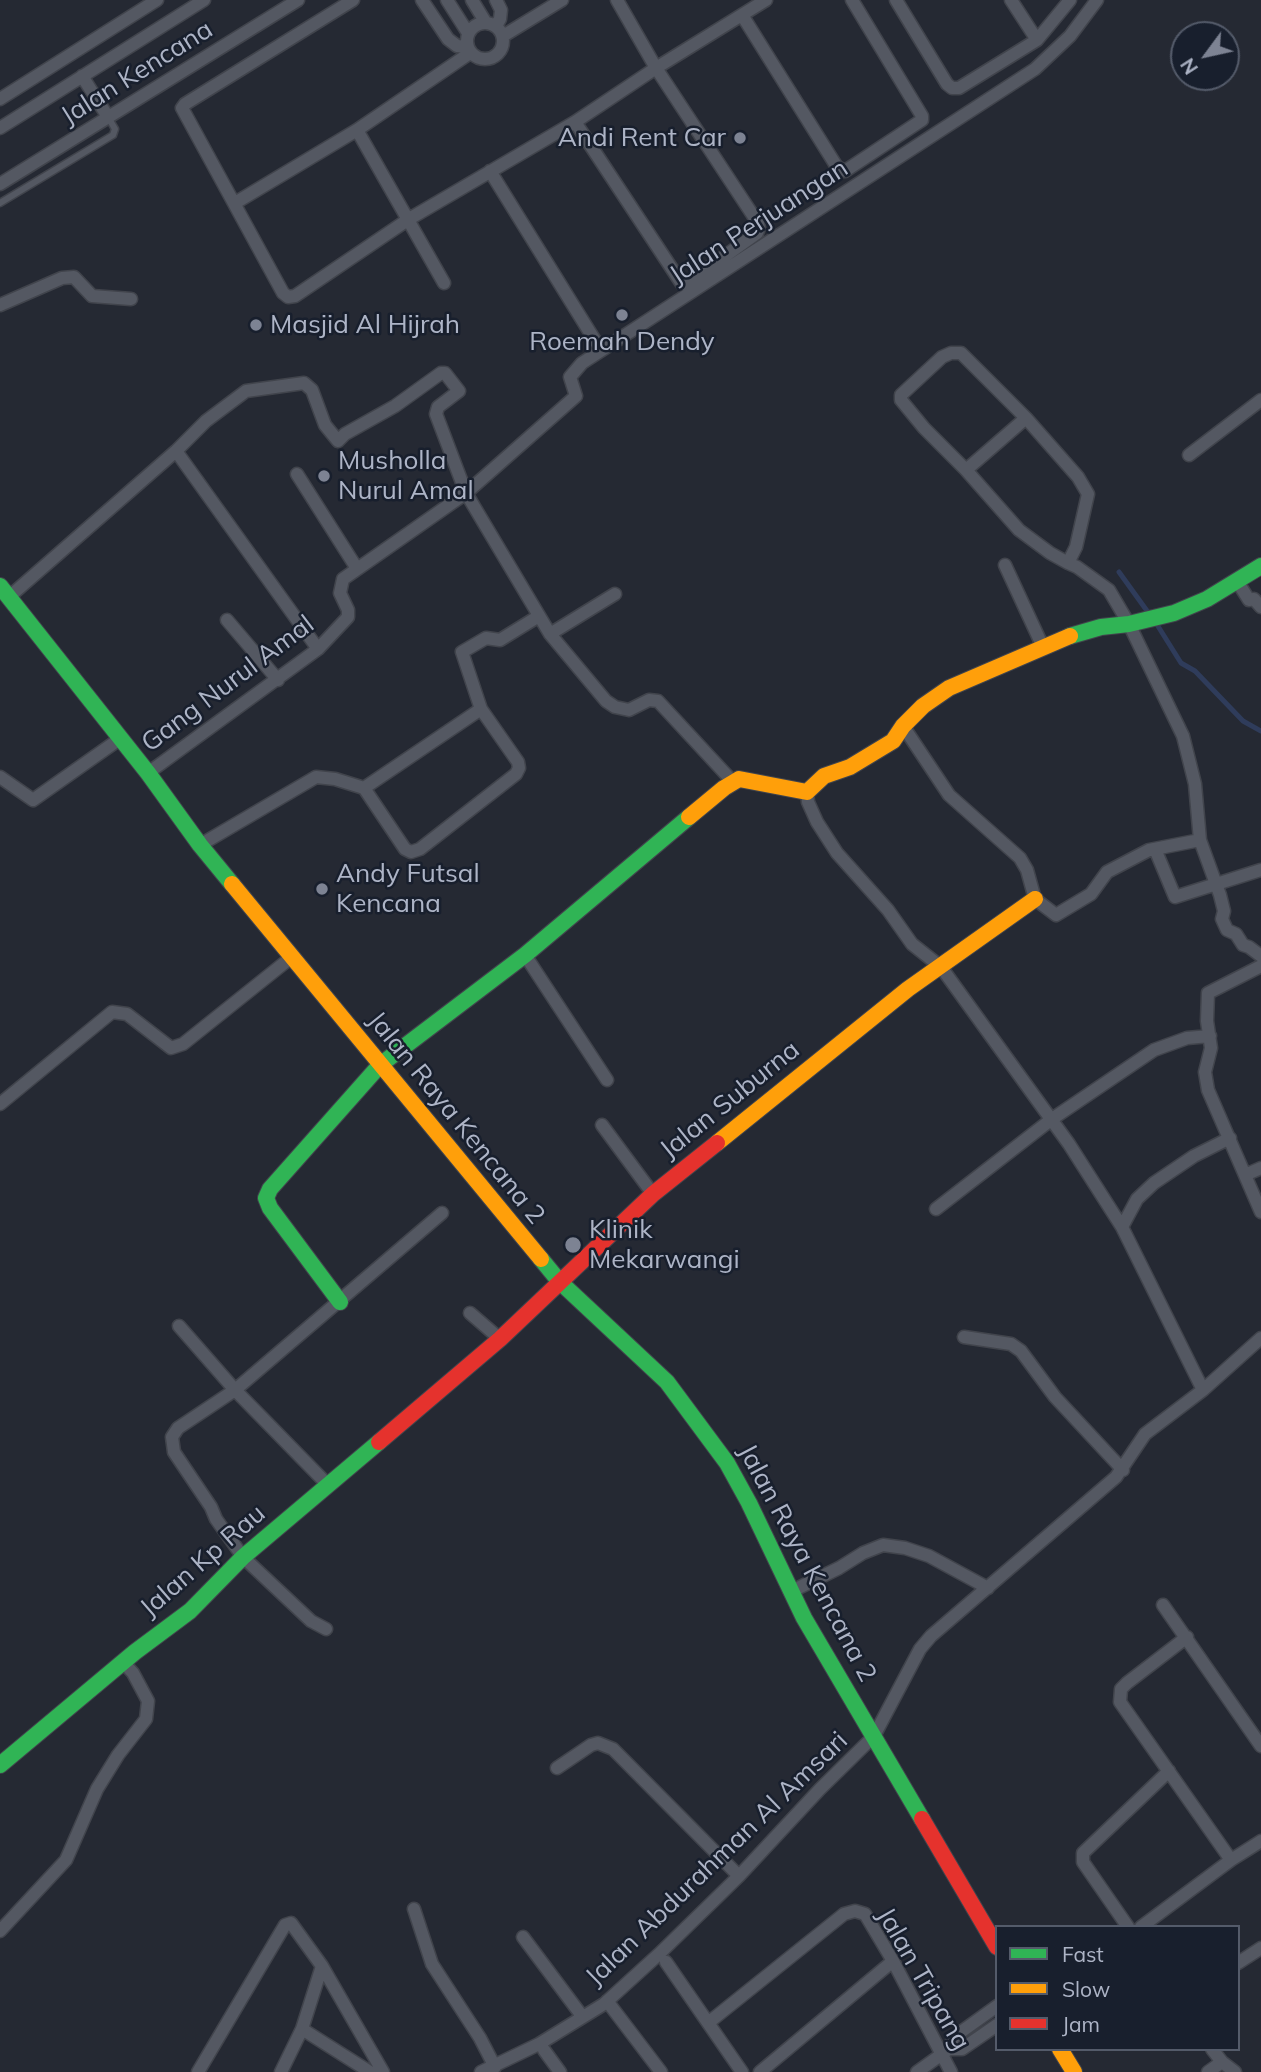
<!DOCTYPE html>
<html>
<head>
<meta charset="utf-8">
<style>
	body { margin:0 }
	#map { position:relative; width:1261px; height:2072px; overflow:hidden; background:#252933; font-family:Mulish,sans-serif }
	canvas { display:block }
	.legend { position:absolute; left:995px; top:1925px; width:245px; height:126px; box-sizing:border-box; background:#181f2d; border:2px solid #545b6a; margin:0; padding:9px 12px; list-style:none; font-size:21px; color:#adb4c6 }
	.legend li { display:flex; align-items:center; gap:14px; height:35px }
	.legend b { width:35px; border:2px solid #545b6a }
	.north { position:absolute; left:1170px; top:21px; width:70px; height:70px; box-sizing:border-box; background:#181f2d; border:2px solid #545b6a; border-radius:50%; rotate:237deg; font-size:19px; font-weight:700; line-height:28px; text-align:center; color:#adb4c6 }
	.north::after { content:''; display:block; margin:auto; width:24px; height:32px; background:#7d8393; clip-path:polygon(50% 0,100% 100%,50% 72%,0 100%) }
</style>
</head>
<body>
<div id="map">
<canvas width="1261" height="2072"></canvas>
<ul class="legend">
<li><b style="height:9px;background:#30b455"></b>Fast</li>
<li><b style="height:9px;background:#ff9f0a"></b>Slow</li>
<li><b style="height:9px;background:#e5322d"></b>Jam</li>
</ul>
<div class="north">N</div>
</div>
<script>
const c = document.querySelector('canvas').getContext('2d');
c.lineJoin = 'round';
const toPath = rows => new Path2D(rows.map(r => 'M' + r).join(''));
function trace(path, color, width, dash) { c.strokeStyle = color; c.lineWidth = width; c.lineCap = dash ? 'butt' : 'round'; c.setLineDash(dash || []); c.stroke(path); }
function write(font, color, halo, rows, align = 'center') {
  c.font = font + ' Mulish,sans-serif'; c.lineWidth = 5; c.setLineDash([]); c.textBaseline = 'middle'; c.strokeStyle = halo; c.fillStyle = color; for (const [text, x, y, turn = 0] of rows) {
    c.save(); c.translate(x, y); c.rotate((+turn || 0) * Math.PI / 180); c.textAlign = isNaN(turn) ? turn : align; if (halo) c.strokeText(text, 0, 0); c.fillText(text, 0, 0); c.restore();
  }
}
const stream = toPath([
	[1119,572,1150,615],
	[1156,623,1181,663,1195,671,1243,721,1261,731]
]);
const lane = toPath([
	[0,203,113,135,115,129,108,117]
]);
const street = toPath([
	[353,0,185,104,182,108,283,293,288,297,295,296,409,219,575,122,656,68,766,0],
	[422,0,448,39,457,46,467,47],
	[447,0,468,33],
	[472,0,486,23],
	[896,0,947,84,952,88,959,88,1037,40,1070,0],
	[1011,0,1037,40],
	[742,15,837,167,845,171,922,120,922,116,852,0],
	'467 41a18 18 0 1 1 36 0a18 18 0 1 1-36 0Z',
	[496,26,500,19,501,10,496,0],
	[503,36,562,0],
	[82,76,108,117],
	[0,99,157,0],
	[575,122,682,284,687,283,757,233,759,228,758,223,656,68,617,0],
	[0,128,204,0],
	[357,130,444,283],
	[490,171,599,347],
	[0,184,298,0],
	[235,203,357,130,470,53],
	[0,305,62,278,74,277,92,296,131,299],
	[176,451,318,649],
	[1189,455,1261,400],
	[966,470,924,428,901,400,901,395,942,357,951,353,961,353,1026,418],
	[297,474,356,567],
	[1068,563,1076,547,1088,494,1078,477,1026,418,966,470,1019,530,1050,553,1068,563,1077,567,1109,590,1129,624,1183,736,1195,784,1200,840,1220,895,1224,911,1222,919,1227,930,1236,934,1243,945,1249,947,1261,956],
	[1005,565,1043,647],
	[1237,581,1249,600,1254,599,1261,607],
	[9,597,176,451,206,421,246,391,304,383,312,390,325,425,338,441,345,434,395,406,441,373,445,373,459,391,438,407,436,414,466,493,550,634,606,701,615,707,629,710,649,700,658,701,734,783],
	[227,620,278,680],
	[550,634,615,594],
	[903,726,949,795,1020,858,1027,870,1035,899,1056,915,1091,894,1107,872,1149,850,1200,840],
	[148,773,318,649,348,617,348,610,340,593,343,579,466,493,576,396,570,377,582,363,1035,69,1070,36,1097,0],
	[0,777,33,800,121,738],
	[364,788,405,849,411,852,420,849,516,774,519,768,518,762,481,709,462,652,486,638,500,640,539,616],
	[807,792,808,802,817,822,837,853,888,910,912,944,941,967,1069,1144,1122,1227,1203,1390],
	[200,845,316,777,335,779,364,788,481,709],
	[1155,849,1175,897,1261,870],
	[525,955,607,1080],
	[1261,966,1208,993,1207,1021,1211,1048,1205,1072,1208,1090,1261,1212],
	[0,1104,112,1012,127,1014,171,1048,183,1044,293,956],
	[602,1125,653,1194],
	[1245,1175,1261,1168],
	[936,1209,1052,1119,1154,1050,1187,1038,1210,1036],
	[1122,1227,1137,1199,1154,1183,1194,1156,1230,1138],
	[470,1313,500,1339],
	[179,1326,235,1390,328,1485],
	[964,1337,1011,1344,1021,1351,1055,1397,1123,1470],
	[790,1592,839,1568,863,1553,883,1545,905,1548,929,1556,988,1588],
	[1163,1605,1261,1746],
	[326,1629,311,1621,243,1557,216,1519,211,1507,174,1452,172,1437,178,1428,235,1390,442,1213],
	[1187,1637,1127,1683,1121,1689,1120,1702,1231,1860],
	[557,1768,591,1745,598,1743,613,1749,739,1876],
	[414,1909,432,1964,480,2038,495,2067],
	[1128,1927,1083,1862,1083,1853,1169,1771],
	[1141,1927,1231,1860,1261,1841],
	[0,1931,66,1860,97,1789,118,1755,146,1719,148,1701,133,1673,123,1662],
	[523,1937,582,2016],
	[666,1962,742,2072],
	[1238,1963,1261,1948],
	[607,2001,661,2072],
	[708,2023,844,1914,855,1911,865,1914,893,1961,951,2072],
	[302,2029,370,2072],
	[949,2049,954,2037,997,2006],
	[1212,2049,1222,2062,1235,2072],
	[544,2050,560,2072],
	[198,2072,285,1925,291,1923,322,1966,383,2072],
	[281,2072,302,2029,322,1966],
	[481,2072,539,2044,604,2004,659,1954,739,1876,820,1789,874,1736,920,1649,931,1636,1116,1477,1145,1434,1203,1390,1261,1338],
	[760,2072,893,1961],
	[917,2072,949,2049,962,2049,997,2025],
	[1208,2072,1222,2062]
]);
const fast = toPath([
	[0,586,148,773,200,845,232,884],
	[1070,636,1101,627,1129,624,1174,613,1207,599,1261,566],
	[541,1259,559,1281,667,1382,727,1463,749,1503,804,1618,922,1819],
	[340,1302,270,1208,266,1198,270,1189,380,1065,525,955,689,817],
	[0,1765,135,1652,190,1611,243,1557,379,1442]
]);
const slow = toPath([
	[689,817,724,788,739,779,807,792,824,776,850,767,893,741,903,726,923,706,949,688,1070,636],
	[232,884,541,1259],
	[717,1143,908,989,1035,899],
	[1060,2049,1074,2072]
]);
const jam = toPath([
	[379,1442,500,1339,653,1194,717,1143],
	[922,1819,997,1947]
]);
const markers = [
	[740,138,7,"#7d8393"],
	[622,315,7,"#7d8393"],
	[256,325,7,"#7d8393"],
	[324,476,7,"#7d8393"],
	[322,889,7,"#7d8393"],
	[573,1245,9,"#7d8393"]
];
const streetNames = [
	["Jalan Kencana",137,73,-32],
	["Jalan Perjuangan",759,222,-33],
	["Gang Nurul Amal",228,684,-37],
	["Jalan Suburna",730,1100,-39],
	["Jalan Raya Kencana 2",456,1118,51],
	["Jalan Kp Rau",203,1561,-41],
	["Jalan Raya Kencana 2",807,1563,62],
	["Jalan Abdurahman Al Amsari",717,1859,-44],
	["Jalan Tripang",923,1979,60]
];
const poiNames = [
	["Andi Rent Car",726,138,"right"],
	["Masjid Al Hijrah",270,325],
	["Roemah Dendy",622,342,"center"],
	["Musholla",338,461],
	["Nurul Amal",338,491],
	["Andy Futsal",336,874],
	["Kencana",336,904],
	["Klinik",589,1230],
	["Mekarwangi",589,1260]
];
trace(stream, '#2f3c5b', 5);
trace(lane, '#41444c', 9);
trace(street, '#41444c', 15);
trace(fast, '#41444c', 18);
trace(slow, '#41444c', 18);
trace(jam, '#41444c', 18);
trace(lane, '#545862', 6);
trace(street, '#545862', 12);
trace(fast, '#30b455', 16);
trace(slow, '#ff9f0a', 16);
trace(jam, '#e5322d', 16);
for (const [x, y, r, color] of markers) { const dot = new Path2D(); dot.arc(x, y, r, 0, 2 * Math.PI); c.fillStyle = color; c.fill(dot); trace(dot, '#181f2d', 2.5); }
write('26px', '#adb4c6', '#181f2d', streetNames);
write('26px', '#adb4c6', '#181f2d', poiNames, 'left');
</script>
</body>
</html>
